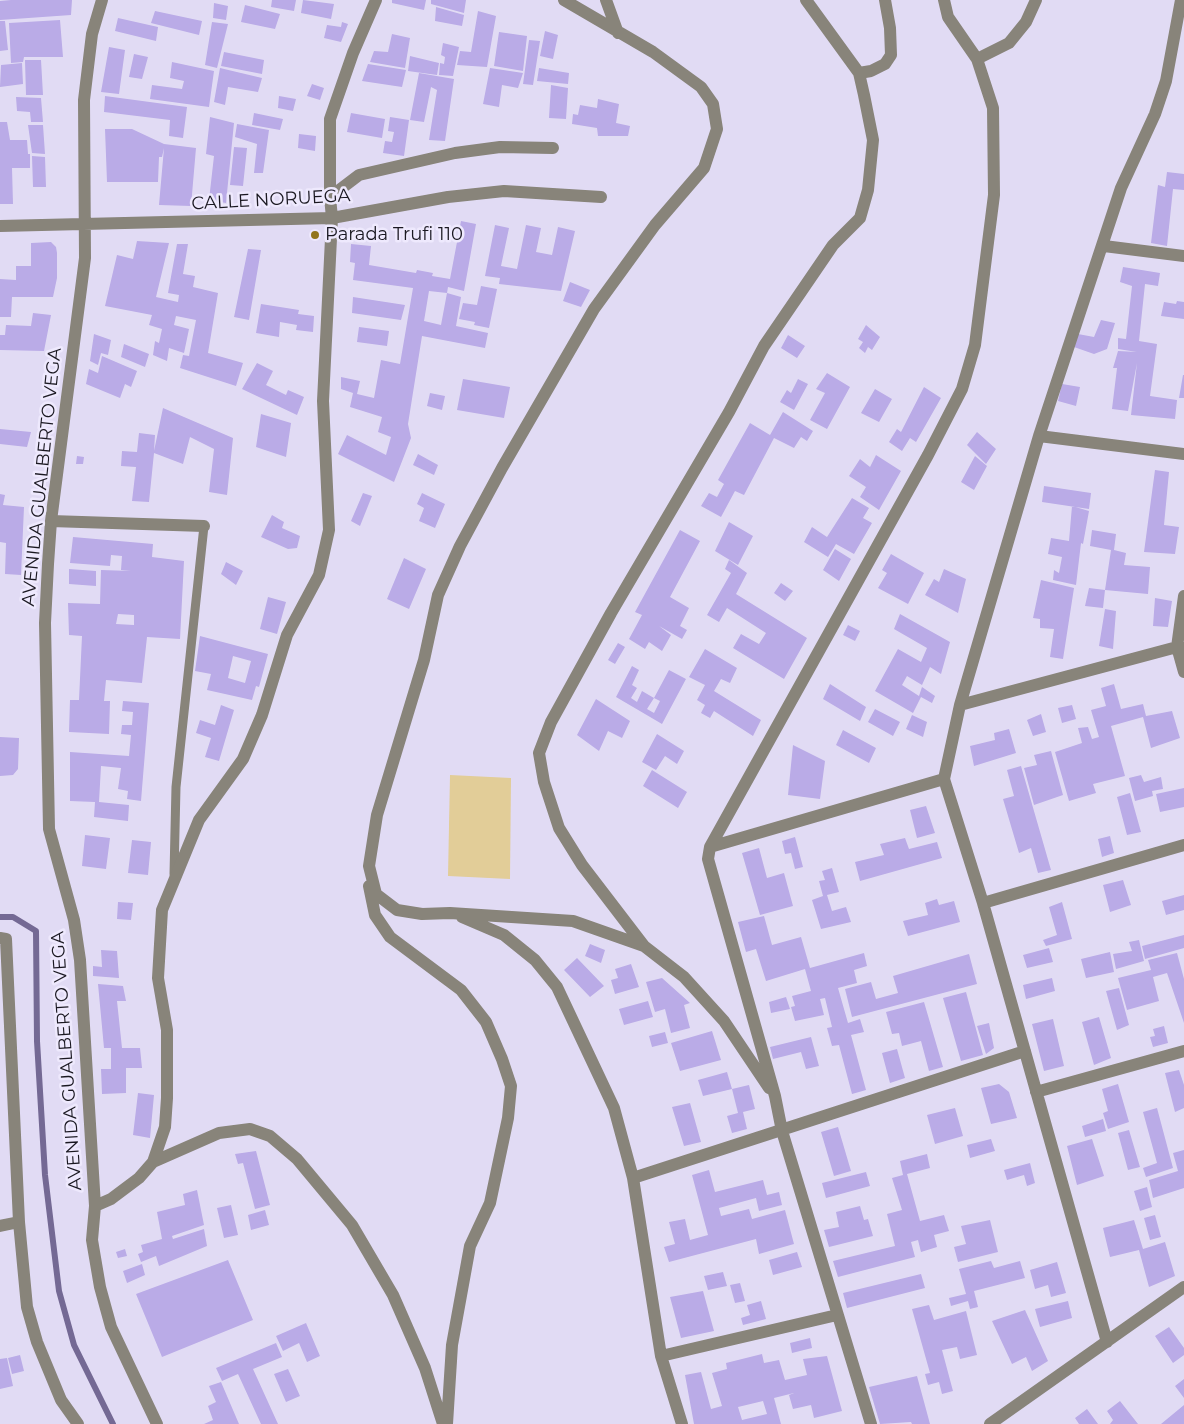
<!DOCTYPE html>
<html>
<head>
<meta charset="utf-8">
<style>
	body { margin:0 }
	canvas { display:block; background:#e1dbf4 }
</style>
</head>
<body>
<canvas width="1184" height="1424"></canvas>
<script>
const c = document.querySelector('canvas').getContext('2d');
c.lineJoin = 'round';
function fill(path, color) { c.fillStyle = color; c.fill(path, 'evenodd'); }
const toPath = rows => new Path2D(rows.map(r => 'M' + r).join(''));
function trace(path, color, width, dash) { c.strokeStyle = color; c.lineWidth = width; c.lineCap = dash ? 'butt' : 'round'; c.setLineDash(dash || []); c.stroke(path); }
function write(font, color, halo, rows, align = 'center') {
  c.font = font + ' Montserrat,sans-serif'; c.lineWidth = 5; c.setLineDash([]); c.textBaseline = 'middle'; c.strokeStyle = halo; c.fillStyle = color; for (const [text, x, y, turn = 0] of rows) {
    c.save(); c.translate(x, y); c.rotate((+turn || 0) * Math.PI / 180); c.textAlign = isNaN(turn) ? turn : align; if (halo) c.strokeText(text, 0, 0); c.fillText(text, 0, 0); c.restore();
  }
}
const green = toPath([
	[450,775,511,778,510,879,448,876]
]);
const stream = toPath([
	[0,917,13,917,36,931,37,1041,45,1175,59,1291,74,1345,113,1424]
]);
const building = toPath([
	[11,0,72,0,71,15,0,20,0,1],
	[272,0,296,0,294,11,271,7],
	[303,0,334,4,331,19,301,13],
	[392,0,426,0,424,10,392,3],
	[431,0,466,0,464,13,431,4],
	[214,3,228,6,226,20,213,18],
	[245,5,280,14,275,29,241,22],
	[436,7,464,15,462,26,435,21],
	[155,11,202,21,199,35,151,23],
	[478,11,496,16,487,67,457,65,460,51,471,52],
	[118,18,158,27,156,41,115,31],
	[60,20,63,57,24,57,23,62,11,63,9,23],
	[0,21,5,21,8,50,0,51],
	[212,22,228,24,217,68,205,65],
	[342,22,348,24,341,42,324,38,327,25,341,27],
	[545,31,558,35,553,59,540,56],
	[499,32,527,36,523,71,494,66],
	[392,34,410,38,405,68,370,62,374,51,388,52],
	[529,40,540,41,533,85,523,84],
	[443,43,459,47,453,76,439,75,440,63,444,64,445,57,441,55],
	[109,47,125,50,119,94,101,92],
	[224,52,264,60,262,74,221,66],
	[134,54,148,57,142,79,129,77],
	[410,56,439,63,437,75,408,71],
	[25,60,41,60,43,95,26,95],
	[172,62,214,71,209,107,150,99,152,85,182,89,184,81,170,78],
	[22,63,23,84,0,87,1,65],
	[368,64,406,70,402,87,362,81],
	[220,68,262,78,258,92,228,87,225,105,214,102],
	[490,68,523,73,518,88,502,85,499,107,483,104],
	[539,68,569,73,568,84,537,81],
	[419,73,454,79,445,141,429,140,437,90,431,87,424,122,410,120],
	[312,84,324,88,320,100,307,96],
	[551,85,568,88,566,119,549,118],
	[105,96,187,107,183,138,169,136,170,120,104,112],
	[279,96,296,99,293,111,278,108],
	[16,97,41,98,43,122,31,122,30,112,17,111],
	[598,99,619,104,616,123,630,126,628,136,598,136,597,128,572,124,573,114,578,115,580,105,597,108],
	[254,113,283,119,280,130,252,125],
	[351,113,385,119,382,138,347,132],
	[210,117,234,123,226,203,209,200,214,156,206,154],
	[390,117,409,120,404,156,383,153,385,141,392,142,394,132,388,131],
	[0,122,7,122,10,140,27,140,28,154,30,154,30,168,12,168,13,204,0,204],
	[237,124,269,130,263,173,254,173,257,144,235,137],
	[28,125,43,125,45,154,32,153],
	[105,129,132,129,164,144,196,148,191,206,159,205,164,148,162,157,159,157,158,182,107,182],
	[299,134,316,136,315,151,298,148],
	[234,147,247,148,243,186,230,185],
	[32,156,45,157,46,187,33,187],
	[1167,172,1184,174,1184,190,1173,189,1167,246,1151,243,1158,185,1165,187],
	[461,221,476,224,464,291,448,287,447,293,429,291,424,321,441,325,447,293,461,297,456,326,488,333,485,348,422,336,408,424,411,438,394,482,338,454,347,435,386,455,391,437,378,432,382,417,350,407,353,393,341,389,341,377,360,381,357,394,374,398,381,360,400,364,413,288,353,280,355,263,350,262,351,244,371,246,369,265,416,273,417,270,433,273,432,276,450,279],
	[495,225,509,228,501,266,517,269,526,225,541,228,536,252,552,255,558,227,575,231,561,291,499,284,500,278,485,276],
	[137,241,169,243,156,297,178,302,179,295,168,293,177,244,188,244,183,274,195,276,193,287,218,293,208,353,243,363,236,386,180,368,183,355,189,356,196,320,176,316,174,325,189,329,184,353,169,348,167,361,153,355,155,341,159,343,162,329,149,325,152,315,105,306,117,255,133,259],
	[51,242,56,247,57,253,57,278,53,297,12,297,11,317,0,317,0,279,16,280,16,266,31,266,31,243],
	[248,249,261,250,249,320,234,317],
	[1123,267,1160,273,1158,286,1145,284,1139,341,1157,344,1150,396,1177,400,1175,419,1131,415,1137,363,1128,411,1112,409,1117,368,1113,368,1118,351,1137,352,1118,349,1118,338,1126,339,1132,286,1120,282],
	[570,282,590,290,581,307,563,301],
	[481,286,497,289,489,328,474,325,475,322,459,319,463,303,477,305],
	[353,297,405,305,401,320,352,313],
	[1177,301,1184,302,1184,319,1161,316,1164,302,1176,304],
	[261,304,299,310,298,314,314,316,313,332,296,330,297,325,280,322,279,337,256,333],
	[33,313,51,315,44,351,0,350,0,335,5,335,6,325,31,326],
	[1101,320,1115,323,1107,349,1094,354,1074,347,1078,334,1094,337],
	[866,325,880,337,872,350,868,347,865,353,859,348,863,342,858,339],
	[359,327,389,331,387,346,357,342],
	[94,334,111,340,108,355,101,353,98,365,90,361],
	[788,335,805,346,797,358,781,348],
	[124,344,149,354,145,367,121,357],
	[102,356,137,371,131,387,125,384,120,398,86,384,89,369,98,373],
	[257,363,273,371,266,385,286,395,288,390,304,397,297,415,242,389],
	[827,373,850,387,827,429,810,420,825,393,816,389],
	[1183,375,1184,375,1184,398,1179,398],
	[463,379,510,387,504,418,457,410],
	[798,379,808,384,794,410,780,402,787,390,791,393],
	[1062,384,1080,387,1076,406,1058,401],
	[924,387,941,398,916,442,910,438,902,451,889,442,897,429,901,432],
	[875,389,892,399,879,422,861,413],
	[430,393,445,396,442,410,427,406],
	[163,408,233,438,227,495,209,492,214,449,190,437,183,464,154,453,149,502,132,501,136,467,121,466,122,451,137,452,139,433,155,435,154,451],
	[783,412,813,431,807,441,801,437,794,448,774,438,744,495,735,491,721,517,701,506,709,493,717,497,724,484,718,480,750,423,770,435],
	[261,414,291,423,286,457,256,447],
	[0,429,31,432,27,447,0,444],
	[977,432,996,449,986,464,967,445],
	[418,454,438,465,434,475,413,465],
	[876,455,901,471,879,510,860,497,866,487,849,476,860,459,870,467],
	[77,456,84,457,83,464,76,464],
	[975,456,987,466,974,490,961,482],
	[1155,470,1169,472,1164,525,1179,527,1175,554,1144,552],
	[1044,486,1091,493,1089,509,1042,502],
	[363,493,372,496,360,526,351,521],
	[422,493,445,504,435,528,419,521,424,508,417,504],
	[0,494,5,495,3,505,24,507,21,575,5,574,6,543,0,542],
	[852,498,869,508,863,518,872,523,854,554,836,544,828,557,804,542,812,527,827,537],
	[1072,506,1089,511,1083,544,1081,543,1076,585,1053,580,1054,570,1059,573,1062,557,1048,554,1051,538,1069,541],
	[272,515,284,522,282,528,300,536,297,548,288,549,261,537],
	[729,522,753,536,738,565,715,551],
	[680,530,700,541,670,597,689,608,680,626,687,630,682,639,659,626,671,635,662,651,649,642,645,649,629,639,642,615,635,612],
	[1092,530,1116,534,1114,550,1126,553,1124,565,1150,567,1148,594,1105,590,1111,550,1090,546],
	[73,537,153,544,152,557,184,561,180,639,147,637,142,683,106,680,104,701,110,701,109,734,69,732,70,700,79,700,82,636,69,635,68,603,100,604,101,570,131,571,121,570,122,556,111,555,110,566,70,563],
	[118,614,134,615,134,625,116,624],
	[835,549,851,559,839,581,823,570],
	[891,554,924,573,908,604,878,588,887,573,882,570],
	[404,558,426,569,409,609,387,599],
	[729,560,747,573,736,594,807,638,784,679,733,648,741,634,759,644,766,633,727,608,719,622,707,615,731,573,725,569],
	[226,562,243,571,236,585,221,574],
	[69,569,96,571,96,586,69,584],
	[944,569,966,579,958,613,925,595,934,579,939,582],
	[1041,580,1074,588,1063,659,1050,657,1054,629,1040,628,1040,619,1033,618],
	[781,583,793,591,785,601,774,593],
	[1089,588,1105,590,1103,608,1085,606],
	[268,597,286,602,277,634,260,629],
	[1155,598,1172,601,1168,627,1153,626],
	[1105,609,1116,611,1113,649,1099,646],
	[900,614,950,642,941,674,930,667,922,685,907,676,902,685,919,696,922,687,935,696,932,703,921,697,913,713,875,691,898,649,921,662,927,648,894,629],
	[848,625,860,631,855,641,843,635],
	[200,636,268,654,259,687,256,686,252,700,207,690,211,674,195,671],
	[233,656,251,661,245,683,228,678],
	[618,643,625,647,615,664,608,660],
	[705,649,737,668,730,683,721,679,714,691,761,720,753,736,714,711,710,718,701,713,705,705,697,700,705,685,689,677],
	[632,666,639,670,632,685,637,688,631,698,637,702,642,691,654,698,669,670,686,679,662,724,616,697],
	[654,698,660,701,654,713,647,709],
	[830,684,866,707,860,721,823,699],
	[1114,684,1121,709,1143,704,1146,716,1172,711,1180,738,1151,748,1143,717,1111,726,1125,776,1093,784,1096,793,1069,801,1055,752,1082,743,1078,728,1088,727,1092,739,1099,737,1091,710,1106,706,1101,688],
	[596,699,630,721,622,738,608,731,599,751,577,735],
	[123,701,149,703,141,801,127,799,128,791,118,789,121,768,101,766,99,802,129,805,128,821,94,817,95,802,70,801,70,752,129,756,131,735,121,734,122,725,132,725,133,712,122,711],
	[221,705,234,710,219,761,205,757,211,738,196,733,200,720,215,725],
	[1072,705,1076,719,1062,723,1058,708],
	[875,709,900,722,893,736,868,722],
	[1041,714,1046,732,1033,736,1027,720],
	[912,715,927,722,923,737,906,729],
	[1009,729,1016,753,974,766,970,746,995,740,994,733],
	[843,730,876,748,869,763,836,745],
	[657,734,684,751,677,764,665,756,656,770,642,762],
	[0,737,19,738,18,769,13,775,0,776],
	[793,745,825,761,820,799,788,795],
	[1051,751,1063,795,1034,805,1024,768,1037,765,1034,755],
	[1021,766,1051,870,1038,873,1031,848,1019,853,1003,799,1014,796,1007,770],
	[652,770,687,792,678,808,643,786],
	[1141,775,1144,782,1161,777,1163,789,1152,791,1153,796,1135,801,1129,778],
	[1184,788,1184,807,1160,812,1156,794],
	[1130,793,1141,832,1127,835,1117,797],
	[926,806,935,833,917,838,910,810],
	[85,835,110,838,106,869,82,866],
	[1110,836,1114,853,1102,857,1098,839],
	[795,837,803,867,795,869,791,853,785,854,782,841],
	[905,838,909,849,937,842,942,858,860,881,855,862,884,855,880,844],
	[132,840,151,842,148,875,128,873],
	[759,848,767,878,784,873,793,906,760,915,742,853],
	[832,868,839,892,827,895,832,911,846,907,851,922,821,929,812,900,823,896,819,881,825,880,822,871],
	[1123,880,1131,905,1110,912,1103,885],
	[1184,895,1184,910,1166,915,1162,901],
	[937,899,939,905,954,901,960,922,908,936,903,921,928,915,925,903],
	[118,902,133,903,131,920,117,919],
	[1062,902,1072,939,1046,946,1043,940,1057,935,1049,907],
	[764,916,772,945,801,937,810,968,864,953,867,966,854,970,857,983,838,988,848,1023,860,1019,864,1032,851,1035,866,1090,852,1094,839,1045,832,1046,827,1028,832,1027,825,998,820,999,824,1015,795,1021,791,1007,795,1006,792,996,811,991,805,969,766,981,756,949,746,952,738,922],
	[1184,935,1184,948,1145,959,1142,946],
	[1139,940,1144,961,1116,969,1113,954,1132,951,1129,942],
	[590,944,605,950,601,963,585,956],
	[1049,948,1053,962,1027,968,1023,955],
	[101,950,117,951,119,978,93,976,93,966,102,967],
	[1110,952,1114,972,1086,978,1081,959],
	[1177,953,1184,979,1184,1023,1167,973,1153,977,1159,1001,1127,1010,1118,978,1151,970,1148,960],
	[969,954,977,984,852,1017,845,989,871,982,876,999,898,993,893,976],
	[577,958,604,986,590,997,564,970],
	[631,964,639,987,615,994,611,980,618,978,615,969],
	[662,978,690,1003,684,1005,690,1028,671,1033,665,1009,655,1012,646,982],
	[1052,978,1055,991,1026,999,1023,985],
	[98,984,123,986,126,1001,117,1001,122,1048,140,1048,142,1068,126,1068,126,1093,102,1094,101,1069,111,1069,111,1048,104,1048],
	[1119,988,1129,1025,1117,1030,1106,991],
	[966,992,983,1055,961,1061,943,998],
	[786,997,790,1009,771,1013,769,1002],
	[648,1001,653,1017,624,1025,619,1009],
	[924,1002,943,1067,929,1071,921,1041,902,1046,899,1033,892,1034,886,1012],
	[1099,1017,1111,1058,1094,1065,1082,1022],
	[1053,1019,1064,1066,1044,1071,1032,1024],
	[989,1023,994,1048,986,1054,977,1026],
	[1164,1026,1168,1043,1153,1047,1150,1037,1155,1036,1153,1029],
	[712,1031,721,1060,680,1071,671,1043],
	[665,1032,668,1043,652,1047,649,1036],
	[811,1037,819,1066,806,1069,801,1052,773,1059,770,1047],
	[897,1049,905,1078,890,1083,882,1053],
	[1179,1070,1184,1085,1184,1108,1175,1112,1165,1073],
	[727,1072,732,1089,703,1096,698,1080],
	[999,1084,1009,1092,1017,1118,991,1124,981,1088],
	[1118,1084,1129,1122,1108,1129,1103,1113,1108,1111,1102,1089],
	[749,1085,755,1109,743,1112,747,1129,732,1133,727,1116,738,1113,732,1089],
	[138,1093,154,1095,150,1138,133,1135],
	[690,1103,701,1142,684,1146,672,1107],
	[955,1108,963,1136,935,1144,927,1115],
	[1157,1108,1173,1168,1146,1177,1143,1168,1157,1163,1143,1112],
	[1103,1119,1106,1131,1085,1137,1082,1126],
	[838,1127,851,1171,834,1176,821,1132],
	[1129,1130,1140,1167,1128,1170,1118,1133],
	[991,1139,995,1151,970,1158,967,1145],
	[1092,1139,1104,1176,1077,1185,1067,1146],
	[1184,1150,1184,1188,1153,1198,1149,1180,1178,1171,1173,1153],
	[256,1151,270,1205,255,1209,243,1163,238,1164,235,1154],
	[927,1154,930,1168,907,1174,920,1221,944,1215,949,1231,934,1235,937,1247,921,1252,918,1240,911,1242,915,1257,838,1277,833,1261,895,1246,887,1214,902,1210,892,1178,903,1175,900,1161],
	[1030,1163,1035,1183,1027,1186,1024,1175,1007,1180,1004,1170],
	[709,1170,715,1192,763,1180,767,1195,779,1192,782,1205,759,1211,756,1198,719,1208,721,1216,749,1209,752,1219,785,1210,794,1244,759,1254,756,1239,669,1262,664,1247,675,1244,669,1222,685,1219,690,1240,708,1235,692,1175],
	[866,1172,870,1186,826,1198,822,1183],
	[1147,1187,1152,1207,1140,1211,1134,1191],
	[197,1190,204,1225,172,1236,173,1239,204,1229,207,1246,159,1266,156,1256,141,1262,138,1254,143,1252,141,1245,162,1239,157,1212,185,1205,183,1194],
	[231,1205,238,1235,224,1238,217,1208],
	[860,1206,864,1220,868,1219,873,1236,829,1247,824,1230,839,1227,836,1212],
	[265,1210,269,1225,251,1230,248,1215],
	[1155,1215,1161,1237,1150,1240,1144,1218],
	[990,1220,998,1252,958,1262,954,1247,966,1244,961,1226],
	[1134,1220,1143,1249,1165,1242,1175,1276,1149,1287,1139,1250,1110,1257,1103,1228],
	[125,1249,127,1256,118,1258,116,1252],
	[797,1252,802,1267,773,1275,769,1260],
	[228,1260,253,1320,162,1357,136,1294],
	[991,1261,994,1268,1020,1261,1025,1278,974,1291,978,1307,970,1309,968,1301,951,1306,949,1298,966,1294,959,1269],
	[1057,1262,1066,1293,1051,1297,1048,1285,1035,1289,1030,1270],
	[142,1264,145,1275,127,1283,123,1271],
	[723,1272,727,1286,708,1290,704,1276],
	[921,1274,925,1288,847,1308,843,1293],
	[740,1283,745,1301,735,1303,730,1285],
	[703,1291,714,1331,681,1338,670,1297],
	[761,1301,766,1319,743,1325,741,1318,750,1315,747,1305],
	[1068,1301,1072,1318,1040,1327,1035,1309],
	[929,1305,934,1320,966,1311,977,1355,960,1359,957,1347,942,1350,953,1391,942,1394,939,1382,928,1385,925,1374,930,1373,912,1309],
	[1025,1310,1048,1361,1032,1371,1026,1357,1012,1364,992,1321],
	[306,1323,320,1356,307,1362,299,1343,283,1351,276,1336],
	[1169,1327,1184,1348,1184,1355,1173,1363,1155,1336],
	[810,1338,812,1348,792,1353,790,1343],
	[276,1343,282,1357,253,1369,278,1424,261,1424,238,1374,222,1381,216,1368],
	[762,1354,764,1363,779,1360,785,1380,807,1375,803,1359,827,1356,842,1411,814,1418,811,1405,793,1409,789,1395,794,1393,774,1398,781,1424,694,1424,685,1375,701,1372,711,1409,722,1406,712,1373,727,1369,726,1363],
	[763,1401,767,1414,742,1420,738,1407],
	[20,1355,24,1371,12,1374,8,1358],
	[7,1358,13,1386,0,1389,0,1359],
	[288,1369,300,1396,286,1402,274,1374],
	[917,1376,930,1424,912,1424,911,1422,880,1424,869,1387],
	[1184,1379,1184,1398,1175,1386],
	[221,1382,239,1424,204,1424,213,1420,208,1406,216,1402,209,1386],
	[1120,1401,1138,1424,1110,1424,1113,1420,1107,1411],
	[1184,1405,1184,1424,1161,1424],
	[1087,1409,1098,1424,1079,1424,1075,1418]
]);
const lane = toPath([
	[174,874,176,787,204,526]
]);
const street = toPath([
	[102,0,92,34,84,100,85,258,51,521,48,564,45,623,49,829,74,920,80,960,95,1206,92,1240,100,1287,111,1327,157,1424],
	[564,0,653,52,701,87,713,104,717,129,704,168,655,225,594,309,502,468,460,546,438,595,424,660,377,815,369,866,376,894,397,910,422,914,450,913,573,921,644,946],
	[606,0,618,33],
	[977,59,1009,43,1026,22,1036,0],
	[859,73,871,71,885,64,891,55,890,28,885,0],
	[330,197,359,175,455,153,500,147,553,148],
	[0,226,332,218,448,197,504,191,601,197],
	[1104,246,1184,256],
	[1039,436,1184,454],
	[51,521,204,526],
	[1184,596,1177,647,1184,672],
	[960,705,1177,647,1184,648],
	[710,847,944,779],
	[369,886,375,915,390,937,461,990,486,1022,502,1059,511,1086,508,1118,490,1203,470,1246,452,1345,447,1424],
	[983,903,1184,845],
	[462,917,504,935,535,960,557,987,614,1108,633,1178,661,1356,682,1424],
	[0,938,6,939,19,1222,27,1307,37,1342,61,1400,78,1424],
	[769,1088,724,1021,684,977,644,946,582,865,559,828,544,782,539,753,551,722,611,613,729,412,764,346,833,245,860,218,868,190,873,140,864,95,859,73,806,0],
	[1036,1092,1184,1051],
	[153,1162,219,1133,250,1129,270,1136,297,1159,352,1225,393,1295,425,1368,443,1424],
	[633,1178,1025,1051],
	[95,1206,111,1199,139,1178,153,1162,165,1127,167,1098,167,1030,158,978,162,910,199,820,243,759,262,715,287,635,319,575,329,530,323,401,332,218,330,197,330,119,353,53,376,0],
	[0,1226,19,1222],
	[1107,1342,983,903,944,779,960,705,1039,436,1121,188,1155,114,1166,81,1181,0],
	[661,1356,837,1315],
	[871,1424,782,1131,775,1096,708,859,710,847,928,455,962,389,975,345,994,195,993,108,977,59,948,17,944,0],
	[990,1424,1184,1287]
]);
const markers = [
	[315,235,5,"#93751c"]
];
const streetNames = [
	["CALLE NORUEGA",271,200,-3],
	["AVENIDA GUALBERTO VEGA",42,477,-84],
	["AVENIDA GUALBERTO VEGA",67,1061,-94]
];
const poiNames = [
	["Parada Trufi 110",325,235]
];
fill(green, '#e2cd98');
trace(stream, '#746994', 6);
fill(building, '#baabe7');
trace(lane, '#88847a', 9);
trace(street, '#88847a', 12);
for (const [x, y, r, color] of markers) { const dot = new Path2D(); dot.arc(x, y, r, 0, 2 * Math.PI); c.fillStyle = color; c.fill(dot); trace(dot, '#eee9fd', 2); }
write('18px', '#1a1821', '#eee9fd', streetNames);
write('18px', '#1a1821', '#eee9fd', poiNames, 'left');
</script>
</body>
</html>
